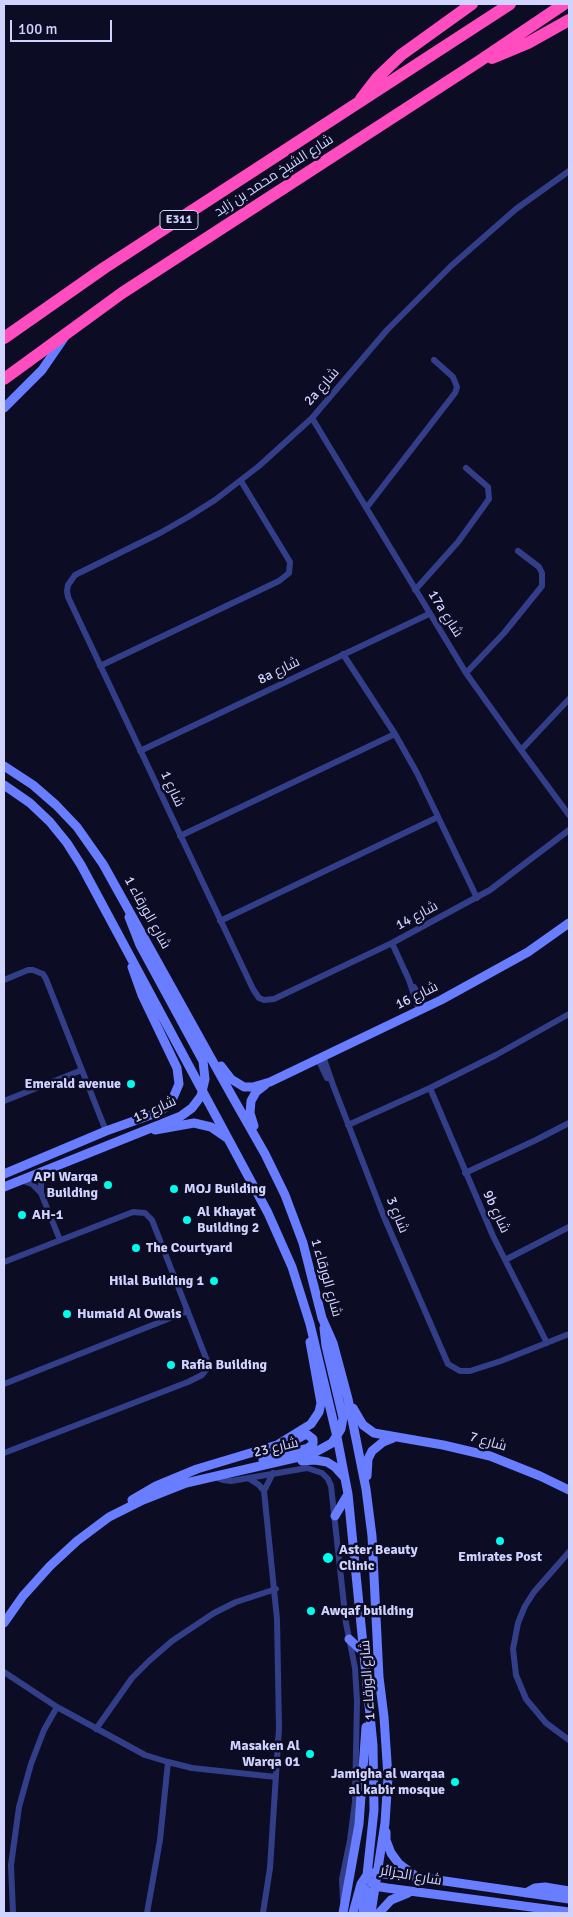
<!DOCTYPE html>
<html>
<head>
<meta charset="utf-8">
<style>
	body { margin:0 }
	#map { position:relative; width:573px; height:1917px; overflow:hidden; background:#0c0c25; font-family:Signika,sans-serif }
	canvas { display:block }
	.frame { position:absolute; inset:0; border:5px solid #d1d3ff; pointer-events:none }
	.scale { position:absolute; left:10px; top:20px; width:102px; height:22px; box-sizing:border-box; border:2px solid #d1d3ff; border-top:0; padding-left:6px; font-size:15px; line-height:18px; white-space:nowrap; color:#d1d3ff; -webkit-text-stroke:4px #0c0c25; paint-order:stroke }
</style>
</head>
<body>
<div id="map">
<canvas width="573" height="1917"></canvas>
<div class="frame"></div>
<div class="scale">100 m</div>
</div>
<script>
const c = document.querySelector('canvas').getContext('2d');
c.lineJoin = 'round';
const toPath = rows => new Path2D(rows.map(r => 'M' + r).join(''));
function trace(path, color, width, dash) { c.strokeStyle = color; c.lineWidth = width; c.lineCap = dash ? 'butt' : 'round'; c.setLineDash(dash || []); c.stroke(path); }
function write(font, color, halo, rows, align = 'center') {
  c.font = font + ' Signika,Cairo,sans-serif'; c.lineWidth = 5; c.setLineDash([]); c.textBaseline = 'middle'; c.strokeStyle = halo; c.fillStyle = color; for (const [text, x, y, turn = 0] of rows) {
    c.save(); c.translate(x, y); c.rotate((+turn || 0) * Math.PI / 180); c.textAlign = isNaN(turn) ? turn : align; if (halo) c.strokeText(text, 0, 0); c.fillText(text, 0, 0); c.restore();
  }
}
const street = toPath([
	[569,171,516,209,451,266,387,330,312,418,259,466,215,500,188,517,160,533,75,575,68,585,67,591,68,597,253,989,259,998,264,1000,274,999,392,943,490,890,569,830],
	[312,418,466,673,521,750,569,815],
	[367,507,455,393,457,387,453,377,434,360],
	[415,590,458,542,489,499,488,487,466,468],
	[343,654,395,734,417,773,477,898],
	[100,666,279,581,289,573,290,562,241,481],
	[466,673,504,633,542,586,542,573,539,567,518,551],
	[521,750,569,699],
	[140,751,429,614],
	[180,836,395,734],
	[220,921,438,817],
	[392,943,409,980,419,1010],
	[4,980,28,970,33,970,43,974,46,979,106,1131],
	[414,987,426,1007],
	[323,1056,333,1085,384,1217,448,1364,460,1371,470,1371,501,1361,569,1334],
	[318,1059,327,1078],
	[430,1088,493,1236,547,1343],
	[4,1101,82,1070],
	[348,1125,430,1088,496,1055,569,1014],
	[465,1173,536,1140,569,1123],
	[21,1180,32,1184,41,1193,60,1240],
	[41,1193,41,1180,46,1170],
	[505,1260,569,1227],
	[4,1262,133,1212,145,1213,152,1220,208,1363,206,1370,202,1375,188,1382,4,1453],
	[4,1384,188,1311],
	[214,1477,223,1480,231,1481,307,1468,322,1473,328,1479,331,1486,346,1623,355,1668,357,1701,355,1802,350,1840,342,1879,343,1900],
	[248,1478,259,1485,264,1491],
	[569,1552,534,1592,525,1606,518,1623,513,1649,516,1675,526,1699,546,1723,569,1740],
	[4,1672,57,1707,145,1755,168,1762,192,1768,276,1777],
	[96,1729,132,1678,149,1661,172,1641,214,1613,236,1602,276,1589],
	[13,1913,11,1865,19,1807,31,1764,44,1730,57,1707],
	[147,1913,160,1840,168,1762],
	[263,1913,270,1868,279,1728,277,1619,264,1491,273,1473]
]);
const secondary = toPath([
	[4,408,42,370,64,338],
	[4,766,33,785,56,805,77,827,103,864,232,1096,265,1154,285,1195,303,1243,322,1318,333,1343,348,1399,366,1489,372,1536,379,1677,384,1717,388,1777,385,1823,371,1913],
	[4,785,30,803,50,822,67,843,81,865,268,1213,292,1267,310,1324,337,1437,348,1494,373,1745,374,1810,367,1875,361,1884,353,1913],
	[221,1066,231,1079,244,1087,253,1087,270,1082,441,1000,528,952,569,923],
	[254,1126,250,1113,251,1101,256,1092,265,1085],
	[155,1130,194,1123,211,1127,227,1138],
	[4,1174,106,1131,159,1112,167,1106,173,1098,179,1084,177,1068,142,995,132,967],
	[4,1187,181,1116,192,1108,201,1096,205,1079,203,1061,140,945,129,917],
	[353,1408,363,1425,374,1433,443,1445,490,1456,540,1476,569,1490],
	[263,1460,308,1448,313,1444,313,1439,308,1435,304,1435,297,1439],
	[302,1461,315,1460,327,1462,335,1467,345,1478],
	[367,1476,368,1459,372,1451,383,1442,393,1438],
	[132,1500,156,1486,197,1469,277,1445,311,1424,319,1412,321,1403,310,1342],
	[335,1516,348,1494],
	[4,1623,23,1596,50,1566,77,1541,109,1517,143,1500,186,1483,312,1454,332,1443,341,1429,343,1418,326,1346,324,1328],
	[349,1639,363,1652],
	[386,1832,386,1840,391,1853,399,1864,414,1875],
	[372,1873,417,1877,569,1899],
	[371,1882,375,1886,387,1888,569,1912],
	[360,1888,363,1887,366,1890,363,1913],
	[526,1893,535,1888,545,1887,569,1891],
	[343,1913,359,1824,366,1727],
	[379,1913,391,1900,408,1893]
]);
const highway = toPath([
	[492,58,528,43,569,20],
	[361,99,378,77,401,55,472,4],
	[4,338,104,268,510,4],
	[4,379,122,293,478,62,564,4]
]);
const markers = [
	[131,1084,5,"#00fceb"],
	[108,1185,5,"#00fceb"],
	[174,1189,5,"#00fceb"],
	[22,1215,5,"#00fceb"],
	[187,1220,5,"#00fceb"],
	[136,1248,5,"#00fceb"],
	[214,1281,5,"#00fceb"],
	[67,1314,5,"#00fceb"],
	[171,1365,5,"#00fceb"],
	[500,1541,5,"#00fceb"],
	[328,1558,6,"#00fceb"],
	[311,1611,5,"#00fceb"],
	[310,1754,5,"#00fceb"],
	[455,1782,5,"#00fceb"]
];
const shields = [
	[179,220,38]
];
const shieldNames = [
	["E311",179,220]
];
const streetNames = [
	["شارع الشيخ محمد بن زايد",274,176,-33],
	["2a شارع",322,387,-49],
	["17a شارع",445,614,58],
	["8a شارع",279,671,-26],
	["شارع 1",172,789,65],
	["شارع الورقاء 1",147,913,61],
	["شارع 14",417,916,-28],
	["شارع 16",417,996,-26],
	["شارع 13",155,1110,-24],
	["9b شارع",496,1212,65],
	["شارع 3",397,1215,68],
	["شارع الورقاء 1",326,1278,74],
	["شارع 7",488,1442,16],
	["شارع 23",276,1448,-13],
	["شارع الورقاء 1",368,1680,-94],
	["شارع الجزائر",411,1876,10]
];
const poiNames = [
	["Emerald avenue",121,1084,"right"],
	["API Warqa",98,1177,"right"],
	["Building",98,1193,"right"],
	["MOJ Building",184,1189],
	["Al Khayat",197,1212],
	["Building 2",197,1228],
	["AH-1",32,1215],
	["The Courtyard",146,1248],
	["Hilal Building 1",204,1281,"right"],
	["Humaid Al Owais",77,1314],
	["Rafia Building",181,1365],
	["Aster Beauty",339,1550],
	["Clinic",339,1566],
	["Emirates Post",500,1557,"center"],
	["Awqaf building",321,1611],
	["Masaken Al",300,1746,"right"],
	["Warqa 01",300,1762,"right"],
	["Jamigha al warqaa",445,1774,"right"],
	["al kabir mosque",445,1790,"right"]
];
trace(street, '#333e89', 6);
trace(secondary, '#687dff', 9);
trace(highway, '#ff4cbf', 12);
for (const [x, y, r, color] of markers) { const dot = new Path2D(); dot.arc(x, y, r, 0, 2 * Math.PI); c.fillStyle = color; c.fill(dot); trace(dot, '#0c0c25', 2); }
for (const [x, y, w] of shields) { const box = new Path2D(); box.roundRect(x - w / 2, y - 9.5, w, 19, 4); c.fillStyle = '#0c0c25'; c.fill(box); trace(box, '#d1d3ff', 1); }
write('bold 12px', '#d1d3ff', null, shieldNames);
write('14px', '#d1d3ff', '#0c0c25', streetNames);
write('bold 14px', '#d1d3ff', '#0c0c25', poiNames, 'left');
</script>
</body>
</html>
